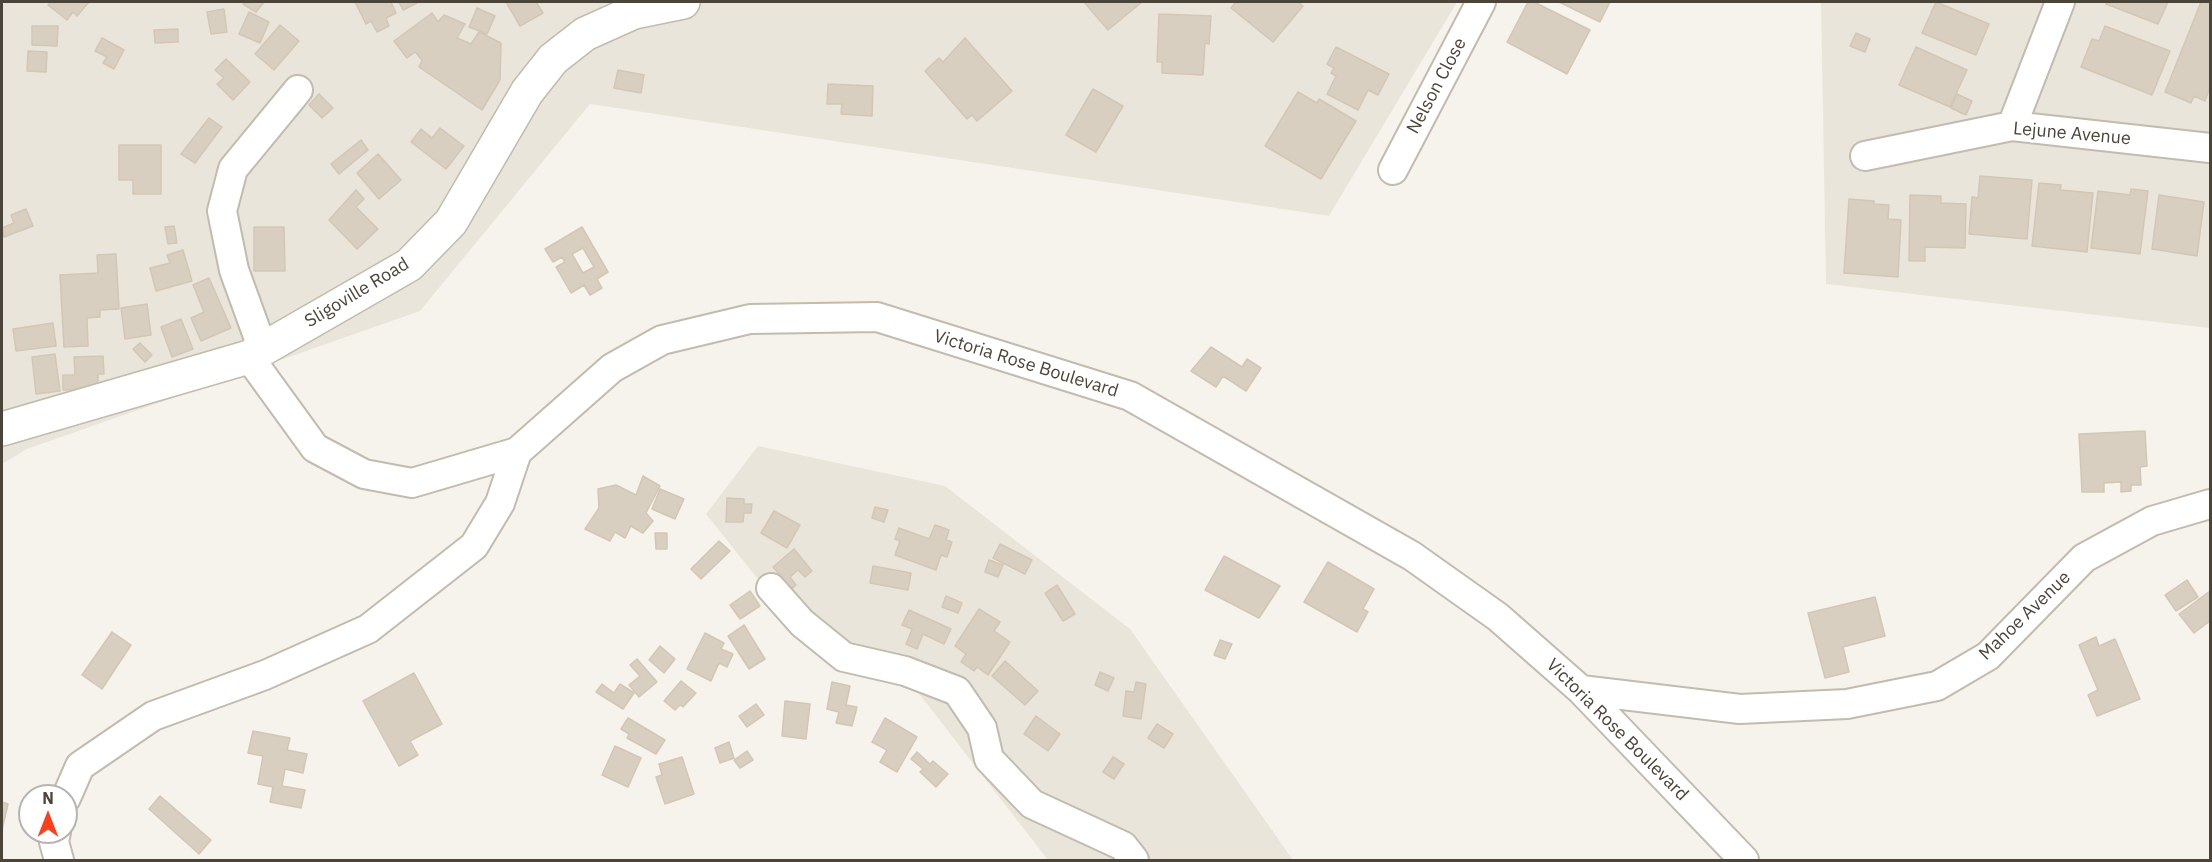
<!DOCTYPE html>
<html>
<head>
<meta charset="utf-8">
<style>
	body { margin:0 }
	#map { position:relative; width:2212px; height:862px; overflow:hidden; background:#f6f3ec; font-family:"IBM Plex Sans",sans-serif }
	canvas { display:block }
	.frame { position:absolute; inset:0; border:3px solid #4b4439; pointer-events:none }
	.north { position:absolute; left:18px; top:784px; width:60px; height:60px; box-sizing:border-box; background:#fff; border:2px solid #b7b4b0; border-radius:50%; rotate:0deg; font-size:16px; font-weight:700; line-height:24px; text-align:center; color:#4b4439 }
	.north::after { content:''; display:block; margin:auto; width:21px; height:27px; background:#fc3f1d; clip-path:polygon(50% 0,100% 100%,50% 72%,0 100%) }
</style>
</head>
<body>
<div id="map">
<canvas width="2212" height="862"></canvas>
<div class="frame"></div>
<div class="north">N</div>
</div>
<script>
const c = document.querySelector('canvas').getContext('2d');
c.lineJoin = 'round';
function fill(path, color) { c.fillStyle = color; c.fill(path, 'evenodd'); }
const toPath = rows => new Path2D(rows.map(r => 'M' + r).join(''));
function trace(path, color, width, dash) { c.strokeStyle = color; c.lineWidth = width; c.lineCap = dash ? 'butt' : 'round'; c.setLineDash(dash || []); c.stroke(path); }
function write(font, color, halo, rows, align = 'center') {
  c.font = font + ' "IBM Plex Sans",sans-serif'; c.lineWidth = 6; c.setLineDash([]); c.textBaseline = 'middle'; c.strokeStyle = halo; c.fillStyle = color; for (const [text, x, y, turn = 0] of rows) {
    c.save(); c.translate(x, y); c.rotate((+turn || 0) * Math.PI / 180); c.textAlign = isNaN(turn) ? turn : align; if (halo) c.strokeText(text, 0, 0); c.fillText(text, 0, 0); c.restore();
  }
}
const residential = toPath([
	[2,2,1457,2,1329,216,590,104,420,311,27,449,2,464],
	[1821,2,2210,2,2210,328,1826,284],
	[758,446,945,486,1130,629,1293,860,1048,860,917,691,816,652,706,514]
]);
const building = toPath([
	[51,2,89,2,77,16,73,12,67,20,48,5,51,2],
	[245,2,264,2,256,12,243,4,245,2],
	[355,2,391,2,396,13,386,18,389,26,377,32,371,21,366,24,355,2],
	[399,2,416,2,417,3,403,10,399,2],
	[506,2,536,2,543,13,520,26,506,2],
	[1084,2,1142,2,1108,30,1084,2],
	[1236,2,1298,2,1303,6,1273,42,1231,8,1236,2],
	[1528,2,1534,2,1590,30,1567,74,1507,42,1528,2],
	[1559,2,1610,2,1600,22,1559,2],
	[1936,2,1989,24,1976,55,1922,33,1936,2],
	[2107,2,2168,2,2158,24,2106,4,2107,2],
	[2201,2,2210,2,2210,87,2205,101,2194,96,2191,103,2165,92,2201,2],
	[477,8,495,16,487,34,469,27,477,8],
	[224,9,227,32,211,34,207,12,224,9],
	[249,12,269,22,260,43,239,34,249,12],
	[432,13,438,22,444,15,465,24,457,38,471,44,479,32,501,43,500,80,482,110,419,67,422,60,415,52,407,58,394,41,432,13],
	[1159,14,1211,16,1209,44,1205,43,1203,75,1162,73,1162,62,1157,62,1159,14],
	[280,25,299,41,274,70,255,54,280,25],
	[32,26,58,26,57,46,32,45,32,26],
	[2105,26,2170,51,2152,95,2081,67,2092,39,2099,41,2105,26],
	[178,29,178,42,155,43,154,30,178,29],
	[1856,33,1870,39,1865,52,1850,46,1856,33],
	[102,38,124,50,114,69,103,63,107,57,95,51,102,38],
	[965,38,1012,91,977,121,972,115,967,119,925,71,939,58,943,62,965,38],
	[1336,47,1389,74,1378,95,1368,90,1358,110,1327,94,1336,76,1331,73,1334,68,1327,64,1336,47],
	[1916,47,1967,70,1950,107,1899,85,1916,47],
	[28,51,47,52,46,72,27,71,28,51],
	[226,59,250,82,233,100,217,84,224,78,215,70,226,59],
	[618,70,644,75,641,93,614,88,618,70],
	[828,84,873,86,872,116,841,114,842,104,827,104,828,84],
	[1093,89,1123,106,1096,152,1066,135,1093,89],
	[1298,92,1317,103,1319,99,1356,121,1321,179,1265,146,1298,92],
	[319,94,333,108,322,118,309,105,319,94],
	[1957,94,1972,101,1966,115,1951,108,1957,94],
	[209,118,222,127,195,163,181,154,209,118],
	[440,128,464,146,446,169,411,142,421,129,432,138,440,128],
	[361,140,368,150,339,174,331,164,361,140],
	[119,145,161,145,161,194,133,194,133,180,119,180,119,145],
	[378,154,401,180,379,199,357,173,378,154],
	[1980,176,2032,180,2027,239,1969,234,1972,197,1978,198,1980,176],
	[2039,183,2061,185,2060,190,2093,193,2087,252,2032,246,2039,183],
	[2131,189,2148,191,2140,254,2091,248,2098,191,2130,195,2131,189],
	[356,190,364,199,356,207,378,229,357,249,329,220,356,190],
	[1910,195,1941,196,1941,203,1966,204,1965,248,1925,247,1925,261,1909,261,1910,195],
	[2159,195,2204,202,2197,256,2152,249,2159,195],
	[1849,199,1874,201,1874,204,1889,205,1888,219,1901,220,1898,277,1844,273,1849,199],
	[26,209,33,226,4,237,2,228,14,223,11,215,26,209],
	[174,226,177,243,168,244,165,227,174,226],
	[254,227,284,227,285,271,254,271,254,227],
	[582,227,608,272,597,279,602,288,590,295,584,285,571,293,556,267,565,262,562,257,553,262,545,249,582,227],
	[583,248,594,267,583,273,572,254,583,248],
	[183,250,192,281,156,291,150,268,170,263,167,255,183,250],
	[116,254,119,309,100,310,100,317,87,318,88,346,64,347,60,275,98,273,97,255,116,254],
	[209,278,231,328,201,341,191,318,204,312,193,285,209,278],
	[147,304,151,335,125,339,121,308,147,304],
	[181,319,193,349,172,357,161,327,181,319],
	[53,323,56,346,16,351,13,329,53,323],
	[140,343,152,355,145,362,133,349,140,343],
	[1211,347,1242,367,1247,359,1261,368,1246,391,1223,376,1216,387,1191,371,1211,347],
	[55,354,60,391,36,394,32,357,55,354],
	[103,356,104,374,98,374,98,389,63,390,63,375,75,375,74,357,103,356],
	[2145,431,2147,466,2140,467,2141,485,2131,485,2131,491,2121,492,2121,482,2104,483,2104,492,2082,492,2079,434,2145,431],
	[643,476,660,486,646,513,653,521,643,533,631,526,625,538,615,532,610,541,585,529,599,508,598,489,616,485,636,495,643,476],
	[660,489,684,499,675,519,652,509,660,489],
	[727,498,744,499,744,504,752,504,751,513,744,513,743,522,726,522,727,498],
	[875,507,888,510,884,522,872,518,875,507],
	[774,511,800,525,787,548,761,533,774,511],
	[935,525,949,530,946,540,952,542,947,557,941,555,936,570,895,555,900,541,895,539,899,528,929,539,935,525],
	[655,533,667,533,667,549,656,549,655,533],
	[719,541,730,551,701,579,691,569,719,541],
	[1000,544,1032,560,1025,574,993,558,1000,544],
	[794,549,812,571,805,577,798,570,790,577,796,585,789,591,782,584,785,581,773,567,794,549],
	[1224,556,1280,586,1259,618,1205,590,1224,556],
	[989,560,1003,565,998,577,985,572,989,560],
	[1328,562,1374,589,1363,609,1368,612,1357,632,1304,602,1328,562],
	[873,566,911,573,908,590,870,583,873,566],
	[2187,580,2198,597,2176,611,2165,595,2187,580],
	[1057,585,1075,614,1063,621,1045,593,1057,585],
	[750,591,760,606,740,619,730,605,750,591],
	[2210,591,2210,621,2194,633,2179,614,2210,591],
	[946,596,962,603,958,613,942,607,946,596],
	[1875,597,1885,636,1843,647,1849,672,1825,678,1808,613,1875,597],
	[979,609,1000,622,994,631,1010,642,988,675,977,667,974,671,961,662,966,654,955,646,979,609],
	[909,610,951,629,944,644,923,634,917,649,906,644,912,629,902,625,909,610],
	[744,625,765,659,749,669,728,636,744,625],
	[112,632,131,645,102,689,82,675,112,632],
	[705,633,724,643,721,649,733,654,727,667,719,663,711,681,687,669,705,633],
	[2096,637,2099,646,2115,639,2140,699,2097,716,2088,695,2098,690,2079,645,2096,637],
	[1220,640,1232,644,1225,659,1214,655,1220,640],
	[660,646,675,659,664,673,649,660,660,646],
	[637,659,657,682,639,697,629,685,640,676,630,665,637,659],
	[1005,661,1038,691,1025,705,992,676,1005,661],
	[1100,672,1114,678,1108,691,1095,685,1100,672],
	[414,673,442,724,410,741,418,755,399,766,363,701,414,673],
	[681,681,696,693,683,707,680,705,675,710,664,701,681,681],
	[832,682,850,686,846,705,857,707,852,726,836,723,839,712,827,709,832,682],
	[1136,682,1146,684,1141,719,1123,716,1126,691,1134,692,1136,682],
	[602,684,614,693,620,684,634,693,623,709,596,692,602,684],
	[785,701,810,704,806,739,782,736,785,701],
	[756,704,764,715,747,727,739,716,756,704],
	[1036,716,1060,734,1048,751,1024,734,1036,716],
	[628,718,665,740,656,754,627,738,629,734,621,729,628,718],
	[885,718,917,737,897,772,880,762,887,750,872,742,885,718],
	[1157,724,1173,734,1164,748,1148,738,1157,724],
	[253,731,290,738,287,750,307,754,303,773,285,769,282,786,305,790,301,808,270,802,273,787,258,784,263,756,248,753,253,731],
	[729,742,734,758,720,763,715,748,729,742],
	[615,746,641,758,628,787,602,775,615,746],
	[747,751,753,760,740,768,734,760,747,751],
	[917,752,930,764,933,761,948,774,936,787,920,772,923,769,911,759,917,752],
	[682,757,694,794,665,804,656,777,662,775,659,764,682,757],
	[1113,757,1124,764,1114,779,1103,772,1113,757],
	[160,796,211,840,199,854,149,809,160,796],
	[2,802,8,804,2,830,2,802]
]);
const minor = toPath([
	[2012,126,2060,2],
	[1865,156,2012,126,2210,148],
	[1393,170,1481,2],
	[263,350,234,270,222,211,233,169,298,90],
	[249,357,315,448,364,474,412,483,517,452,612,368,662,340,750,319,877,317,1130,396,1412,556,1498,617,1581,690,1744,860],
	[771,588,802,623,844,657,905,671,957,691,982,728,989,759,1032,804,1123,846,1134,860],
	[1581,690,1740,709,1847,704,1937,686,1988,656,2084,558,2152,521,2210,504],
	[66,798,80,766,153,716,265,675,368,629,474,546,500,503,517,452],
	[56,832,54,842,59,860]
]);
const tertiary = toPath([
	[2,429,249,357,409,265,451,222,527,92,553,59,585,34,634,12,683,2]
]);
const streetNames = [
	["Nelson Close",1437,86,-62],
	["Lejune Avenue",2072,134,5],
	["Sligoville Road",357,293,-31],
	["Victoria Rose Boulevard",1026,364,17],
	["Mahoe Avenue",2025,616,-44],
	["Victoria Rose Boulevard",1617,730,45]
];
fill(residential, '#eae5da');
fill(building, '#d8cfc1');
trace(building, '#d3c7b4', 1.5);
trace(minor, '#c2bbae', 32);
trace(tertiary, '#c2bbae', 36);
trace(minor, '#fff', 28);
trace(tertiary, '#fff', 33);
write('18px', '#4b4439', '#fff', streetNames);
</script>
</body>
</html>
